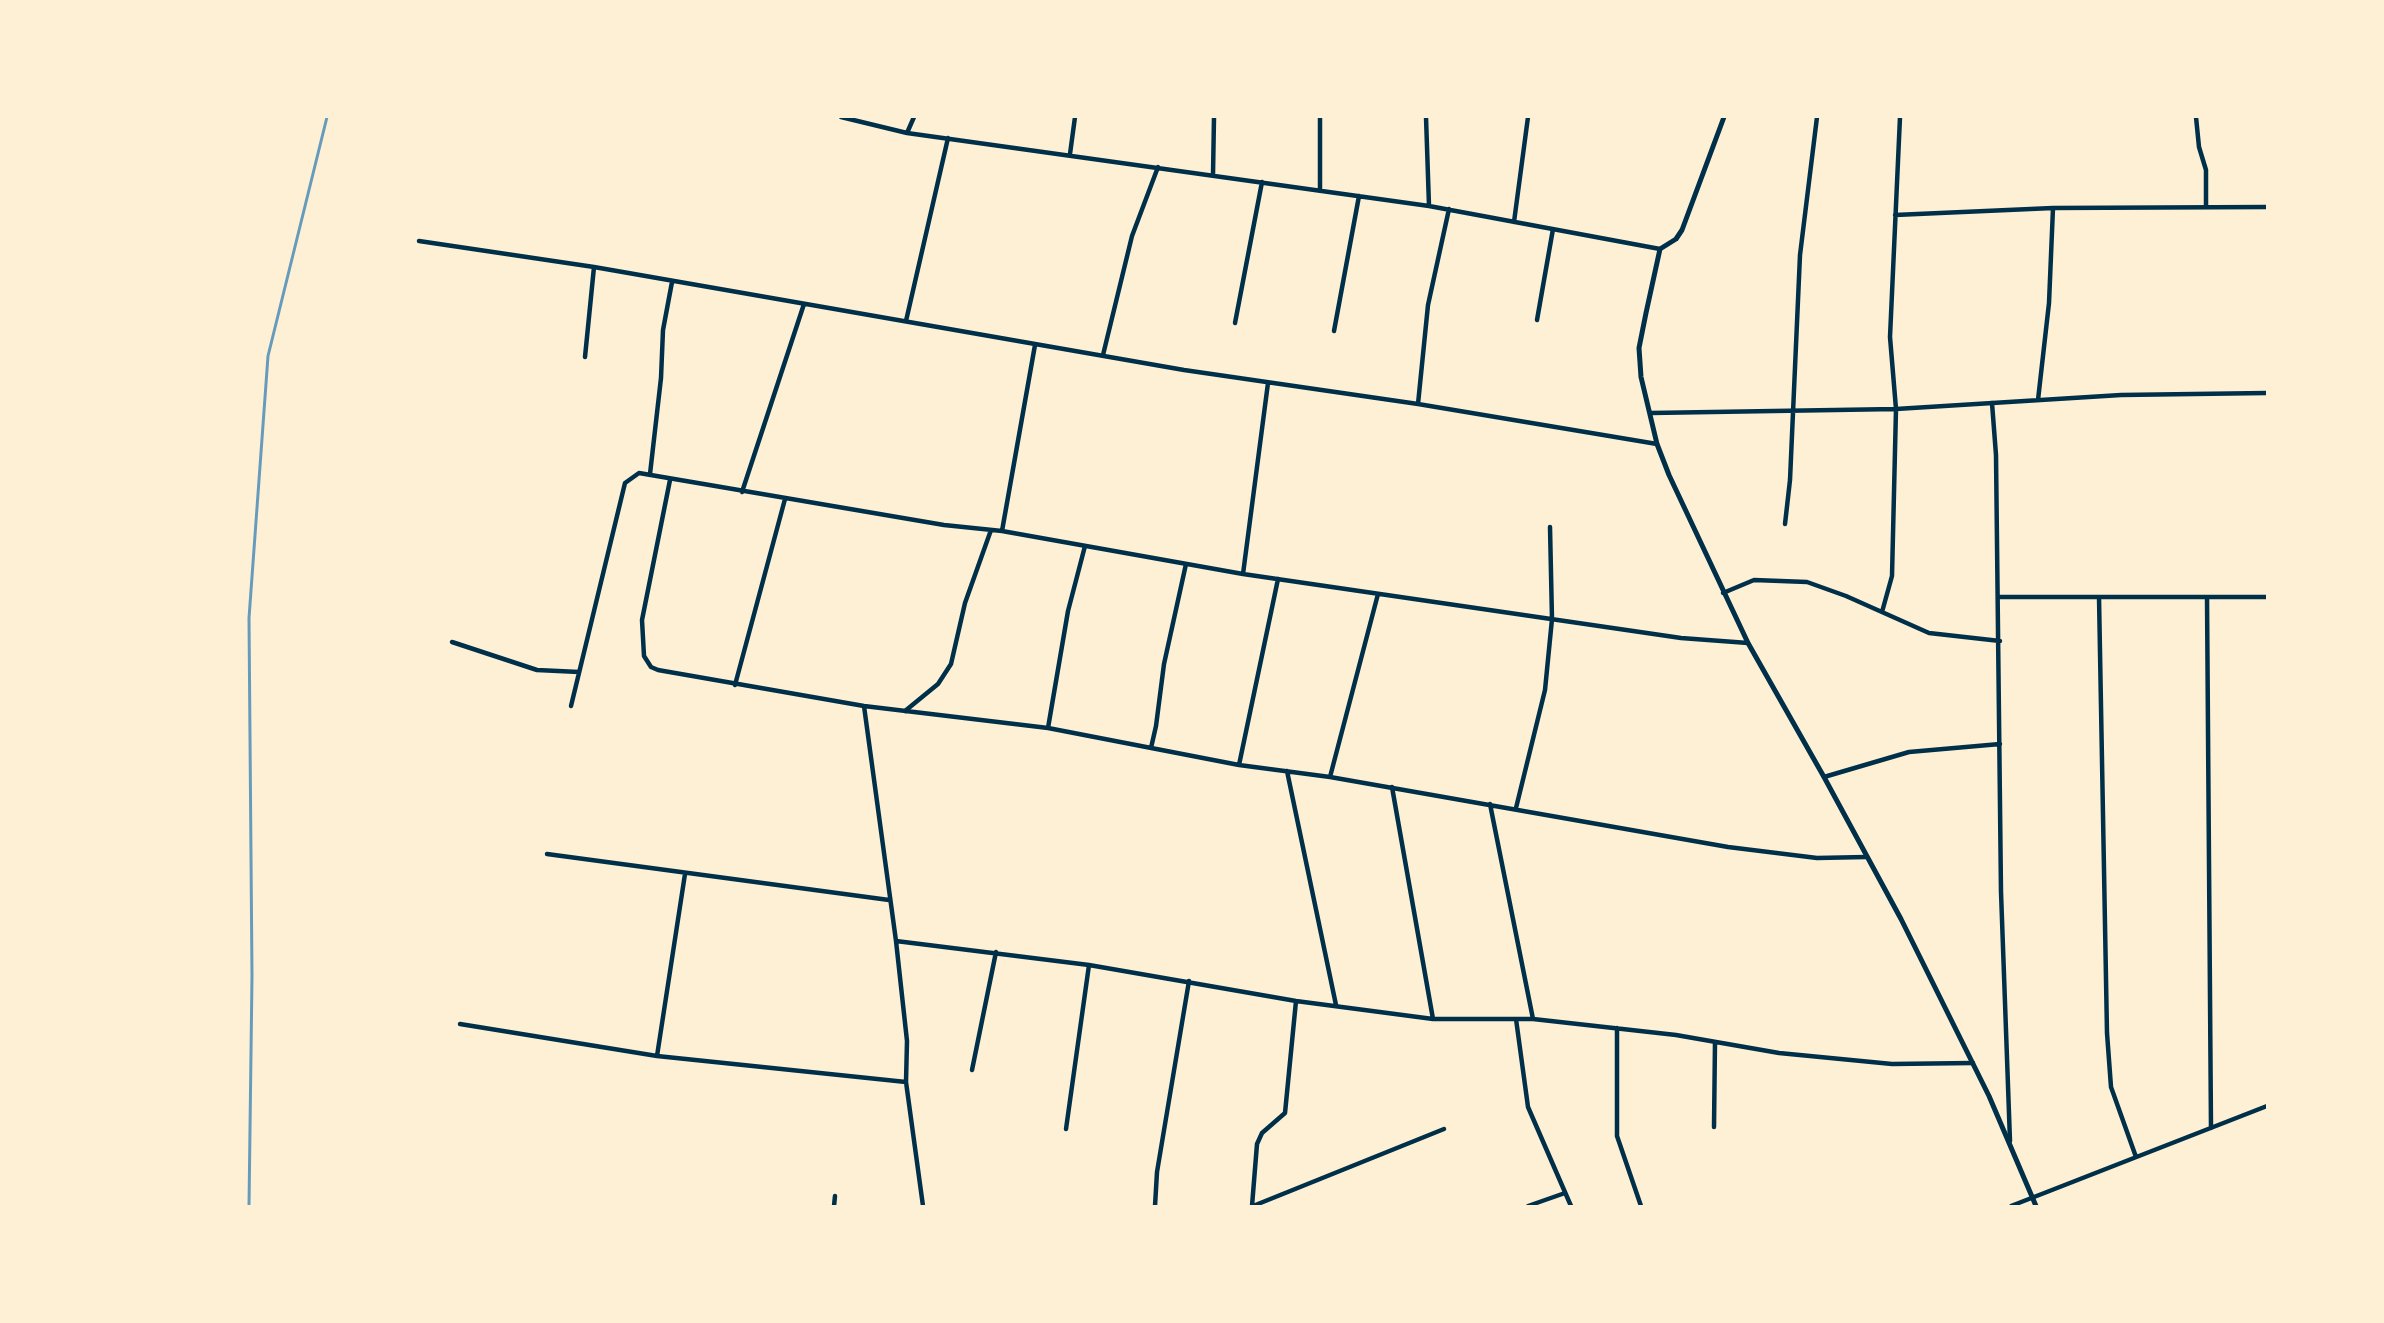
<!DOCTYPE html>
<html>
<head>
<meta charset="utf-8">
<style>
	body { margin:0 }
	#map { position:relative; width:2384px; height:1323px; overflow:hidden; background:#fdf0d5; font-family:"Noto Serif",serif }
	canvas { display:block }
	.frame { position:absolute; inset:0; border:118px solid #fdf0d5; pointer-events:none }
</style>
</head>
<body>
<div id="map">
<canvas width="2384" height="1323"></canvas>
<div class="frame"></div>
</div>
<script>
const c = document.querySelector('canvas').getContext('2d');
c.lineJoin = 'round';
const toPath = rows => new Path2D(rows.map(r => 'M' + r).join(''));
function trace(path, color, width, dash) { c.strokeStyle = color; c.lineWidth = width; c.lineCap = dash ? 'butt' : 'round'; c.setLineDash(dash || []); c.stroke(path); }
const stream = toPath([
	[249,1206,252,976,249,618,268,356,327,117]
]);
const minor = toPath([
	[841,117,907,133,1429,206,1660,249],
	[1320,117,1320,190],
	[1426,117,1429,206],
	[2196,117,2199,147,2206,170,2206,207],
	[907,133,914,117],
	[1070,154,1075,117],
	[1213,175,1214,117],
	[1895,215,2053,208,2267,207],
	[1514,222,1528,117],
	[419,241,594,267,1184,370,1418,404,1657,444],
	[1537,320,1553,229],
	[906,321,948,138],
	[1235,323,1262,182],
	[1334,331,1359,196],
	[1103,355,1132,236,1158,167],
	[585,357,594,267],
	[2038,400,2049,303,2053,208],
	[1992,403,1996,455,2001,892,2010,1141],
	[1418,404,1428,305,1449,209],
	[1651,413,1896,409,2121,395,2267,393],
	[650,474,661,378,663,330,672,282],
	[670,480,642,620,644,656,651,667,658,670,864,706,1048,728,1239,765,1330,777,1728,847,1817,858,1866,857],
	[742,492,804,304],
	[1785,524,1790,480,1800,255,1817,117],
	[1002,531,1035,345],
	[1243,574,1268,383],
	[1723,593,1754,580,1807,582,1846,596,1929,633,2000,641],
	[1999,597,2267,597],
	[2099,597,2107,1033,2111,1087,2136,1157],
	[2207,597,2211,1128],
	[1882,612,1892,576,1896,409,1890,337,1900,117],
	[452,642,537,670,579,672],
	[735,685,785,499],
	[571,706,625,483,639,473,944,525,1002,531,1243,574,1681,638,1748,643],
	[864,706,896,941,907,1041,906,1082,923,1206],
	[905,711,938,684,951,664,965,603,991,530],
	[1048,728,1068,611,1085,546],
	[1151,748,1156,726,1164,664,1186,564],
	[1239,765,1278,579],
	[1287,771,1336,1005],
	[1330,777,1378,594],
	[1824,777,1909,752,2000,744],
	[1392,787,1433,1019],
	[1490,804,1533,1019],
	[1516,808,1545,690,1552,619,1550,527],
	[547,854,889,900],
	[896,941,1089,965,1296,1001,1433,1019,1533,1019,1676,1035,1779,1053,1892,1064,1973,1063],
	[1516,1019,1528,1107,1571,1206],
	[460,1024,657,1056,906,1082],
	[1617,1028,1617,1136,1641,1206],
	[657,1056,685,874],
	[972,1070,996,952],
	[1714,1127,1715,1042],
	[1066,1129,1089,965],
	[834,1206,835,1196],
	[1155,1206,1157,1172,1189,981],
	[1252,1206,1257,1144,1262,1133,1285,1113,1296,1001],
	[1253,1206,1444,1129],
	[1528,1206,1565,1193],
	[2011,1206,2267,1106]
]);
const tertiary = toPath([
	[1724,117,1682,230,1676,239,1660,249,1646,313,1639,348,1641,377,1657,444,1669,475,1748,643,1824,777,1901,919,1989,1096,2036,1206]
]);
trace(stream, '#669bbc', 3);
trace(minor, '#003049', 4.5);
trace(tertiary, '#003049', 5);
</script>
</body>
</html>
